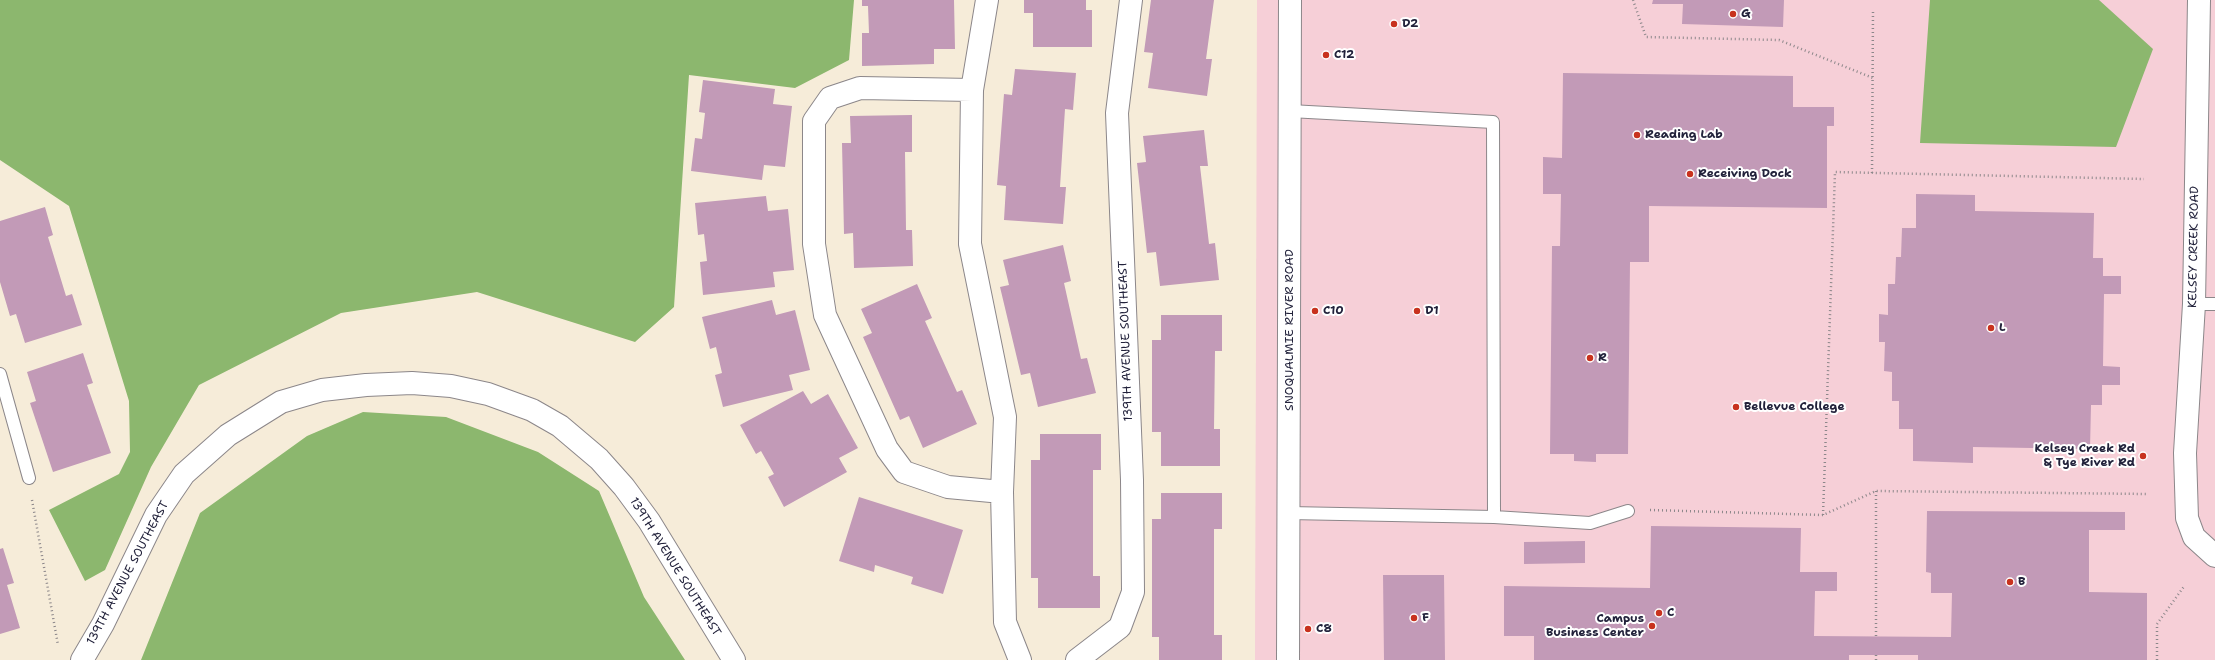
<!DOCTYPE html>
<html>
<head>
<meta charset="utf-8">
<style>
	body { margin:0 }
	canvas { display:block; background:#f6ecd9 }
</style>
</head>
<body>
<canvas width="2215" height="660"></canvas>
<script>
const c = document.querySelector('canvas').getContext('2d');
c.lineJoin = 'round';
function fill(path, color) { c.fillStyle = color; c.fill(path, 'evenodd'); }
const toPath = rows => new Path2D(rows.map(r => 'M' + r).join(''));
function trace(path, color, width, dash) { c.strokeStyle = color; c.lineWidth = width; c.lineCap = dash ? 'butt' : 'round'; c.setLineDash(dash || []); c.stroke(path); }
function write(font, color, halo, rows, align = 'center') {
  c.font = font + ' "Shantell Sans",sans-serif'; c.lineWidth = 4; c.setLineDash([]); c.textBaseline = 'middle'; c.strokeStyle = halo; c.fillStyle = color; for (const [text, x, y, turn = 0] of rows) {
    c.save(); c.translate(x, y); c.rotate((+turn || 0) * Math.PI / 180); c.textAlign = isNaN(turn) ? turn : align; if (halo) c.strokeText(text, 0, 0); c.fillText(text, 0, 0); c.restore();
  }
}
const built = toPath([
	[1257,0,2215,0,2215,660,1255,660]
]);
const forest = toPath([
	[0,0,854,0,849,60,795,88,689,75,674,307,635,342,477,292,341,313,199,385,151,467,105,570,85,581,49,510,119,474,130,452,129,401,69,206,0,160],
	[1930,0,2099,0,2153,49,2116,147,1920,143],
	[363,412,446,417,538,452,599,491,644,597,685,660,141,660,200,513,307,436]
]);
const building = toPath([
	[862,0,954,0,955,49,934,49,934,64,862,66,862,33,869,33,868,6,862,6],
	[1024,0,1086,0,1086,10,1092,10,1092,47,1033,47,1033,13,1024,13],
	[1151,0,1214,0,1206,59,1212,59,1207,96,1148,88,1153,53,1144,52],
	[1653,0,1784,0,1783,27,1682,24,1683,4,1652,4],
	[1015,69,1076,73,1073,110,1065,109,1060,187,1066,187,1063,224,1004,220,1006,186,997,185,1004,94,1012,95],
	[1563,73,1793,76,1793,107,1834,107,1834,126,1827,126,1827,208,1649,206,1649,262,1630,262,1628,454,1596,454,1596,462,1574,461,1574,454,1550,454,1552,246,1560,246,1561,194,1543,194,1543,157,1562,158],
	[703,80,775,89,773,104,792,106,785,167,764,165,762,180,691,171,695,138,702,139,705,113,699,112],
	[912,115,912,152,905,152,906,230,912,230,913,266,854,268,853,233,844,234,842,143,851,143,850,116],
	[1204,130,1208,166,1200,166,1209,244,1215,243,1219,280,1160,286,1156,252,1147,253,1137,163,1146,162,1143,136],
	[1916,194,1975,195,1975,211,2094,213,2093,258,2103,258,2103,276,2121,276,2121,294,2104,294,2103,366,2120,367,2120,385,2102,385,2102,405,2091,405,2090,449,1973,447,1973,463,1913,461,1913,429,1899,429,1899,401,1892,401,1892,372,1884,371,1885,342,1879,342,1879,314,1888,315,1888,284,1895,284,1896,257,1901,257,1902,228,1916,228],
	[766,196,768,211,788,209,794,270,773,272,775,287,703,295,700,262,707,261,704,234,698,235,695,203],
	[45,207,53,235,48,237,66,296,72,294,82,325,25,343,16,314,10,316,0,282,0,221],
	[1063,245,1071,281,1064,283,1081,359,1087,358,1096,393,1038,407,1030,373,1021,375,1000,287,1009,285,1003,260],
	[917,284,932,318,925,321,957,392,962,390,977,424,923,448,909,416,900,420,863,337,872,333,861,309],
	[772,300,776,315,795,310,810,370,789,375,793,390,723,407,715,375,722,373,716,347,710,349,702,317],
	[1161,315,1222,315,1222,351,1215,351,1214,429,1220,429,1220,466,1161,466,1161,432,1152,432,1152,340,1161,340],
	[83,353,93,383,87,385,111,453,53,472,30,403,36,401,27,372],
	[803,391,811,404,828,394,858,448,839,458,847,472,784,507,768,477,774,474,761,451,756,454,740,425],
	[1040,434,1101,434,1101,470,1093,470,1093,576,1100,576,1100,608,1038,608,1038,578,1031,578,1031,460,1040,460],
	[1161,493,1222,493,1222,529,1214,529,1214,635,1222,635,1222,660,1159,660,1159,637,1152,637,1152,519,1161,519],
	[859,497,963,530,943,594,911,584,913,577,875,565,874,572,839,561],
	[1927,511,2125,512,2125,530,2089,530,2089,592,2147,593,2147,660,1918,660,1918,655,1849,655,1849,660,1534,660,1534,636,1504,636,1504,586,1650,588,1651,526,1801,528,1800,572,1837,572,1837,591,1815,591,1814,636,1951,637,1952,593,1931,593,1931,573,1926,572],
	[1585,541,1585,563,1524,564,1524,542],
	[3,548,14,583,7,585,20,628,0,634,0,549],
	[1383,575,1444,575,1445,660,1384,660]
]);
const path = toPath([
	[1633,0,1646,37,1779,40,1873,78],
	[1872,173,1873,10],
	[32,500,58,645],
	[1650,510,1823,515,1876,491,2148,494],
	[1823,515,1835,172,2144,179],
	[1876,636,1876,491],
	[1876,660,1876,655],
	[2157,660,2157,624,2185,585]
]);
const lane = toPath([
	[1290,111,1493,122,1494,517],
	[2194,304,2215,304],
	[0,374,29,478],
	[1289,513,1494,517,1590,523,1628,511]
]);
const street = toPath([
	[987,0,972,90,970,244,1005,417,1002,492,1005,622,1020,660],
	[2199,0,2194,304,2185,453,2187,518,2194,537,2215,556],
	[972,90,860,88,830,98,814,121,814,244,825,315,887,449,904,472,948,487,1002,492],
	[82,660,103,624,156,515,184,474,228,435,281,402,322,390,366,385,412,383,451,386,488,394,532,410,560,426,599,459,624,487,649,521,734,660],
	[1077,660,1120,627,1133,592,1132,480,1117,113,1131,0],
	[1288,660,1290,0]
]);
const markers = [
	[1733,14,4,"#c8321e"],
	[1394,24,4,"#c8321e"],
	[1326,55,4,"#c8321e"],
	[1637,135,4,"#c8321e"],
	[1690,174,4,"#c8321e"],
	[1315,311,4,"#c8321e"],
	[1417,311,4,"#c8321e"],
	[1991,328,4,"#c8321e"],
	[1590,358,4,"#c8321e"],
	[1736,407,4,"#c8321e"],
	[2143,456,4,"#c8321e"],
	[2010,582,4,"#c8321e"],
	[1659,613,4,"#c8321e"],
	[1414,618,4,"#c8321e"],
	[1652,626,4,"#c8321e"],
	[1308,629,4,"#c8321e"]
];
const poiNames = [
	["G",1741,14],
	["D2",1402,24],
	["C12",1334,55],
	["Reading Lab",1645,135],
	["Receiving Dock",1698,174],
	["C10",1323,311],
	["D1",1425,311],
	["L",1999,328],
	["R",1598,358],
	["Bellevue College",1744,407],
	["Kelsey Creek Rd",2135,449,"right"],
	["& Tye River Rd",2135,463,"right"],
	["B",2018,582],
	["C",1667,613],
	["F",1422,618],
	["Campus",1644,619,"right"],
	["Business Center",1644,633,"right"],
	["C8",1316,629]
];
const streetNames = [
	["KELSEY CREEK ROAD",2194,247,-89],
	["SNOQUALMIE RIVER ROAD",1290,330,-90],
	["139TH AVENUE SOUTHEAST",1126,341,-92],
	["139TH AVENUE SOUTHEAST",675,567,58],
	["139TH AVENUE SOUTHEAST",128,573,-62]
];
fill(built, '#f6cfd7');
fill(forest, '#8cb76e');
fill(building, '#c29ab7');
trace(lane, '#8c878a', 14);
trace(street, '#8c878a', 24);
trace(path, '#8c878a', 2.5, [1, 3]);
trace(lane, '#fff', 12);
trace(street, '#fff', 22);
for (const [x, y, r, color] of markers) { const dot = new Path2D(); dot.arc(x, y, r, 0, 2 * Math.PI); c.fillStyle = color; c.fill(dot); trace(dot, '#fff', 1.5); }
write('bold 12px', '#22223b', '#fff', poiNames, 'left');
write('12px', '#22223b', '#fff', streetNames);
</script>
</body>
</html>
